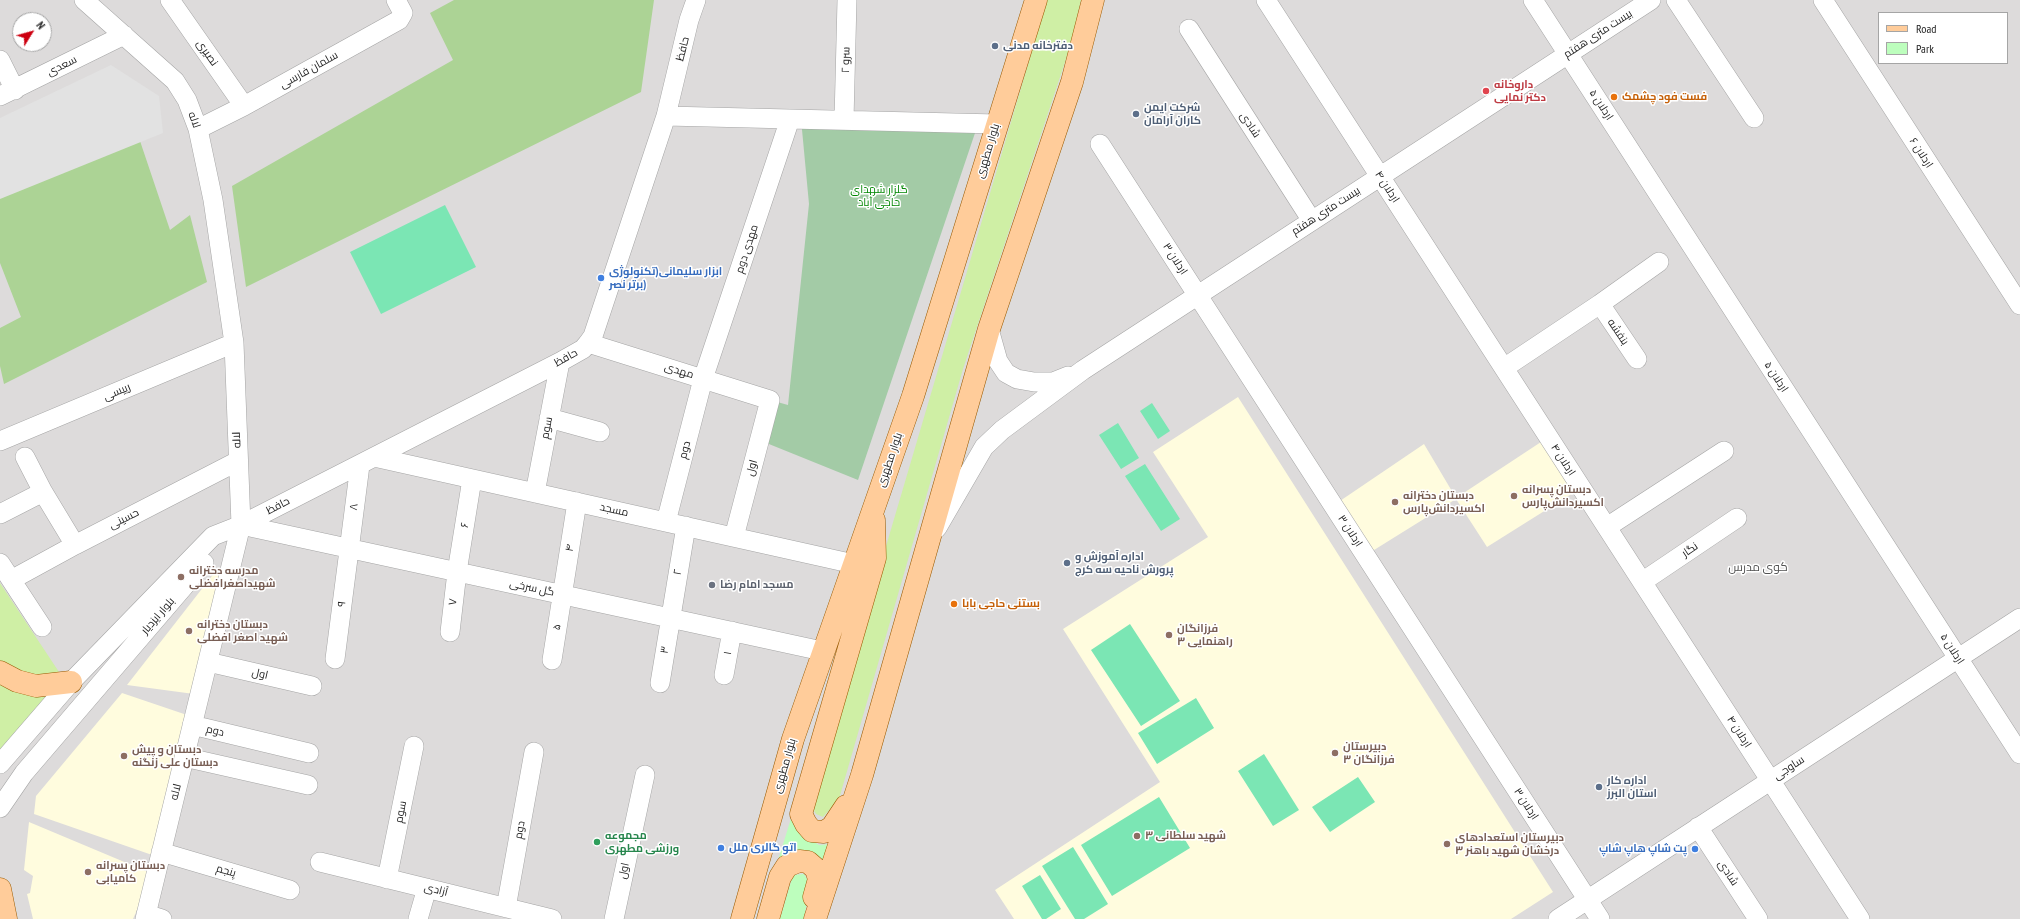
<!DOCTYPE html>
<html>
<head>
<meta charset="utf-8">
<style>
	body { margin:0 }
	#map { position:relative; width:2020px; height:919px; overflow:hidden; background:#f0ebe4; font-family:"PT Sans Narrow",sans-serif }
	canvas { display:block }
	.legend { position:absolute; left:1878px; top:12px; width:130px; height:52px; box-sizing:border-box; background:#fff; border:1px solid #a5a5a5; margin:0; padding:5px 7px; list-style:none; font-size:12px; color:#1e1e1e }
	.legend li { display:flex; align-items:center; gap:8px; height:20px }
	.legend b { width:20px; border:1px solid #a5a5a5 }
	.north { position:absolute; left:12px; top:12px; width:40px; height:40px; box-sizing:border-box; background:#fff; border:1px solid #a5a5a5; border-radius:50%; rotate:53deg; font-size:11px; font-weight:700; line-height:16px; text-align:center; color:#1e1e1e }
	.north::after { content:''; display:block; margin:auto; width:14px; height:18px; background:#cd0010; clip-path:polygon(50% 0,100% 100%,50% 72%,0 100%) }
</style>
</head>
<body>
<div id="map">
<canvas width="2020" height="919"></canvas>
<ul class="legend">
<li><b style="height:5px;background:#ffcc9a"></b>Road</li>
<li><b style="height:11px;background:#bdfebd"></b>Park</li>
</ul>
<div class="north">N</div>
</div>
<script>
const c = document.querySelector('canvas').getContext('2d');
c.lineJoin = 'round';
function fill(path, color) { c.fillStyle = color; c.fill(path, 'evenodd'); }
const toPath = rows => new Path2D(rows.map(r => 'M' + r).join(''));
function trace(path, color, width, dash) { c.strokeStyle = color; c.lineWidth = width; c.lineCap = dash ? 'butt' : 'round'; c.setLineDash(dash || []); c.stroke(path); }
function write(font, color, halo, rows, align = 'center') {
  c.font = font + ' "PT Sans Narrow",Cairo,sans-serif'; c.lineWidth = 3; c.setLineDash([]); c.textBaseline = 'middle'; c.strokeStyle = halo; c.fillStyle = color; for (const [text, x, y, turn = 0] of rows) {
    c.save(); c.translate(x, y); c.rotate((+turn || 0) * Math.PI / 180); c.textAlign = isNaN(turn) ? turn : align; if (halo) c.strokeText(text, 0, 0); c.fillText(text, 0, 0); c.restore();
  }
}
const residential = toPath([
	[0,0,2020,0,2020,919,0,919],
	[1879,13,2007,13,2007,63,1879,63],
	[20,20,44,20,44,44,20,44]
]);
const education = toPath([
	[1238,397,1553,892,1511,919,1014,919,995,890,1160,782,1063,629,1208,537,1153,452],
	[1541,442,1573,493,1487,547,1456,499,1366,555,1334,505,1424,444,1456,498],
	[215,572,223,576,194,694,127,685],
	[122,693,187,715,155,856,34,814,36,796],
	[29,822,153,874,133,919,33,919,27,894,30,893,33,876,24,870]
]);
const grass = toPath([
	[1047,0,1081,0,1071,44,963,369,839,799,823,817,816,814,810,804],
	[0,583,65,681,38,682,0,662],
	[0,684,50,694,0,752]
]);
const forest = toPath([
	[454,0,654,0,641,92,246,287,232,186,453,60,430,13],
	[138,135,170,230,190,215,207,282,4,384,0,366,0,328,21,317,0,263,0,198]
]);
const cemetery = toPath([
	[801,119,975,133,858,480,759,440,770,400,788,405,809,204]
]);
const park = toPath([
	[793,812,808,838,819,845,832,844,826,861,813,855,775,870],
	[804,874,810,884,804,919,780,919,793,875]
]);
const pitch = toPath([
	[445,205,476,267,381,314,350,252],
	[1152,403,1170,431,1158,439,1140,411],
	[1118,423,1139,458,1121,469,1099,435],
	[1145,464,1180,519,1161,531,1125,476],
	[1130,624,1180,701,1141,726,1091,650],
	[1196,698,1214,728,1157,764,1138,733],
	[1264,754,1299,810,1273,826,1238,771],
	[1358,777,1375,802,1330,832,1312,807],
	[1159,797,1190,848,1112,896,1081,845],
	[1073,847,1108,904,1084,919,1075,919,1042,866],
	[1040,875,1061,909,1046,919,1042,919,1022,886]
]);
const parking = toPath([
	[111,65,159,96,163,133,0,199,0,118]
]);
const minor = toPath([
	[84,0,175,81,187,100,198,129,213,200,234,343,241,525,145,919],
	[170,0,244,106],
	[1266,0,1860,919],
	[1533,0,2020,754],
	[1676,0,1754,118],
	[1823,0,2020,305],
	[1189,29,1312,221],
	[0,60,15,90],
	[0,96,124,35],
	[666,116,997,124],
	[844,120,847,0],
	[198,129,244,106,399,20,403,13,396,0],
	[1100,144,1600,919],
	[1600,304,1637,359],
	[989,329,998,361,1006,373,1017,379,1034,382,1053,382,1068,376],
	[588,343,770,400,734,537],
	[1504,368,1600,304,1659,262],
	[549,418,600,432],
	[0,441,234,343],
	[25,457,43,492,75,545],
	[374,457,854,564],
	[535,493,560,362],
	[0,514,43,492],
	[666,522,703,379,790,119],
	[241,525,822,651],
	[1607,527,1724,451],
	[937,528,984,447,1002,430,1083,370,1651,0],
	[0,563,42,627],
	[11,580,75,545,238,461],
	[1642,582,1737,518],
	[450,632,457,572,472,479],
	[335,659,360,465],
	[552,660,577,502],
	[208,662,312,686],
	[724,675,732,631],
	[660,683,686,526],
	[192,725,309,753],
	[184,757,308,785],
	[0,764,71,682,213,536,241,525,560,362,583,349,588,343,593,336,666,116,689,20,696,0],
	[0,808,24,773,204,563],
	[1698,827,1758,919],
	[161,852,290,890],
	[320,862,552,919],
	[387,879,414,746],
	[506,908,534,752],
	[146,914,162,919],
	[418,919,427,888],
	[614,919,645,775],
	[1558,919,2020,618]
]);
const major = toPath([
	[0,672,17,681,36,686,71,682],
	[846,806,832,827,824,832,812,831,806,824,801,814,875,558,874,520],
	[0,889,6,919],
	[742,919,793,739,913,396,1036,0],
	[768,919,780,877,787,866,799,861,808,862,816,869,819,879,814,897],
	[815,919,862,775,989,329,1072,82,1093,0]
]);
const markers = [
	[995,46,4,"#5c6f8a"],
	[1486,91,4,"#e0444e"],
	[1614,97,4,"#e8710a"],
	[1136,114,4,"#5c6f8a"],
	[601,278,4,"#3f7fe0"],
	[1514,496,4,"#8d6e63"],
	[1395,502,4,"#8d6e63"],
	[1067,563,4,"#5c6f8a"],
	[181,577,4,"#8d6e63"],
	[712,585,4,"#6b7280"],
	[954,604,4,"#e8710a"],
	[189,631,4,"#8d6e63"],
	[1169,635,4,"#8d6e63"],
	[1335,753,4,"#8d6e63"],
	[124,756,4,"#8d6e63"],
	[1599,787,4,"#5c6f8a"],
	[1137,836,4,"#8d6e63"],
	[597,842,4,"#2e9e5b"],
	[1447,844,4,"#8d6e63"],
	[721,848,4,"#3f7fe0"],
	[1695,849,4,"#3f7fe0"],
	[88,872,4,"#8d6e63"]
];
const streetNames = [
	["بیست متری هفتم",1598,34,-33],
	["حافظ",683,49,-76],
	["نصیری",207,53,55],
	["سرو ۲",846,60,-89],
	["سعدی",62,66,-27],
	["سلمان فارسی",309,70,-29],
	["اردلان ۵",1601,105,57],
	["لاله",194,120,71],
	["شادی",1250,125,57],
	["بلوار مطهری",988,151,-73],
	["اردلان ۶",1921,153,57],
	["اردلان ۴",1387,187,57],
	["بیست متری هفتم",1326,211,-33],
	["مهدی دوم",747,249,-72],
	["اردلان ۳",1175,259,57],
	["بنفشه",1618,332,56],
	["حافظ",566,358,-29],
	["مهدی",679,371,17],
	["اردلان ۵",1776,377,57],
	["رییسی",117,392,-23],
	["سوم",547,428,-79],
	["لاله",237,440,-92],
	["دوم",685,450,-75],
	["بلوار مطهری",890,460,-71],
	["اردلان ۴",1563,460,57],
	["اول",752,468,-75],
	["حافظ",278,506,-27],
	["۸",354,507,-83],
	["مسجد",614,510,12],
	["حسینی",124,519,-27],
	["۶",465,525,-80],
	["اردلان ۳",1350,531,57],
	["۴",570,548,-81],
	["نگار",1690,550,-34],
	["۲",678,572,-80],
	["گل سرخی",532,588,12],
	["۷",453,602,-83],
	["۹",342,604,-83],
	["بلوار ایزدیار",158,616,-49],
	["۵",557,627,-81],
	["اردلان ۵",1952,649,57],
	["۳",665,650,-82],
	["۱",728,653,-80],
	["اول",260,674,13],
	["دوم",215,731,13],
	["اردلان ۴",1739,732,57],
	["بلوار مطهری",785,766,-74],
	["ساوجی",1789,768,-33],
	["لاله",176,792,-76],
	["اردلان ۳",1526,804,57],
	["سوم",401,812,-79],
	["دوم",520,830,-80],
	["پنجم",226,871,16],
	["اول",624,871,-78],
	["شادی",1728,873,57],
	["آزادی",436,890,14]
];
const serviceNames = [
	["دفترخانه مدنی",1003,46],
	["شرکت ایمن",1144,108],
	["کاران آرامان",1144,121],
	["اداره آموزش و",1075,557],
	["پرورش ناحیه سه کرج",1075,570],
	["اداره کار",1607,781],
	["استان البرز",1607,794]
];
const healthNames = [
	["داروخانه",1494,85],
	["دکتر نمایی",1494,98]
];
const foodNames = [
	["فست فود چشمک",1622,97],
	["بستنی حاجی بابا",962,604]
];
const parkNames = [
	["گلزار شهدای",879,190],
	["حاجی آباد",879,203]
];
const shopNames = [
	["ابزار سلیمانی(تکنولوژی",609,272],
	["برتر نصر)",609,285],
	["اتو گالری ملل",729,848],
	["پت شاپ هاپ شاپ",1687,849,"right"]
];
const educationNames = [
	["دبستان پسرانه",1522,490],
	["اکسیر‌دانش‌پارس",1522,503],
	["دبستان دخترانه",1403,496],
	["اکسیردانش‌پارس",1403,509],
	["مدرسه دخترانه",189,571],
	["شهیداصغرافضلی",189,584],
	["دبستان دخترانه",197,625],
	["شهید اصغر افضلی",197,638],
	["فرزانگان",1177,629],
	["۳ راهنمایی",1177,642],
	["دبیرستان",1343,747],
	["فرزانگان ۳",1343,760],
	["دبستان و پیش",132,750],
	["دبستان علی زنگنه",132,763],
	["شهید سلطانی ۳",1145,836],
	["دبیرستان استعدادهای",1455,838],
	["درخشان شهید باهنر ۳",1455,851],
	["دبستان پسرانه",96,866],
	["کامیابی",96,879]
];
const worshipNames = [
	["مسجد امام رضا",720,585]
];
const leisureNames = [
	["مجموعه",605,836],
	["ورزشی مطهری",605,849]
];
const neighbourhoodNames = [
	["کوی مدرس",1758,568]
];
fill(residential, '#dddbdb');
fill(education, '#fffcde');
fill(grass, '#cfefa5');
fill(forest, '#acd395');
fill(cemetery, '#a3cba6');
fill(park, '#bdfebd');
fill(pitch, '#7be6b4');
fill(parking, '#e2e2e2');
trace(minor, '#a5a5a5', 20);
trace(major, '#995a00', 23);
trace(minor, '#fff', 19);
trace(major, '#ffcc9a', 22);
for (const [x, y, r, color] of markers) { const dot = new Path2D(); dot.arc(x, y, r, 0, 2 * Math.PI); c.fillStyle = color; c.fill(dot); trace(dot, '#fff', 1.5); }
write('11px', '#1e1e1e', '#fff', streetNames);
write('bold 11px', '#4e5e75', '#fff', serviceNames, 'left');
write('bold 11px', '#be3a42', '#fff', healthNames, 'left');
write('bold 11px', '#c56008', '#fff', foodNames, 'left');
write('11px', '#028703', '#fff', parkNames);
write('bold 11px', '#366cbe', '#fff', shopNames, 'left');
write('bold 11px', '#785e54', '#fff', educationNames, 'left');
write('bold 11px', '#5b616d', '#fff', worshipNames, 'left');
write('bold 11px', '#27864d', '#fff', leisureNames, 'left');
write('12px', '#515151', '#fff', neighbourhoodNames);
</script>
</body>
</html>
